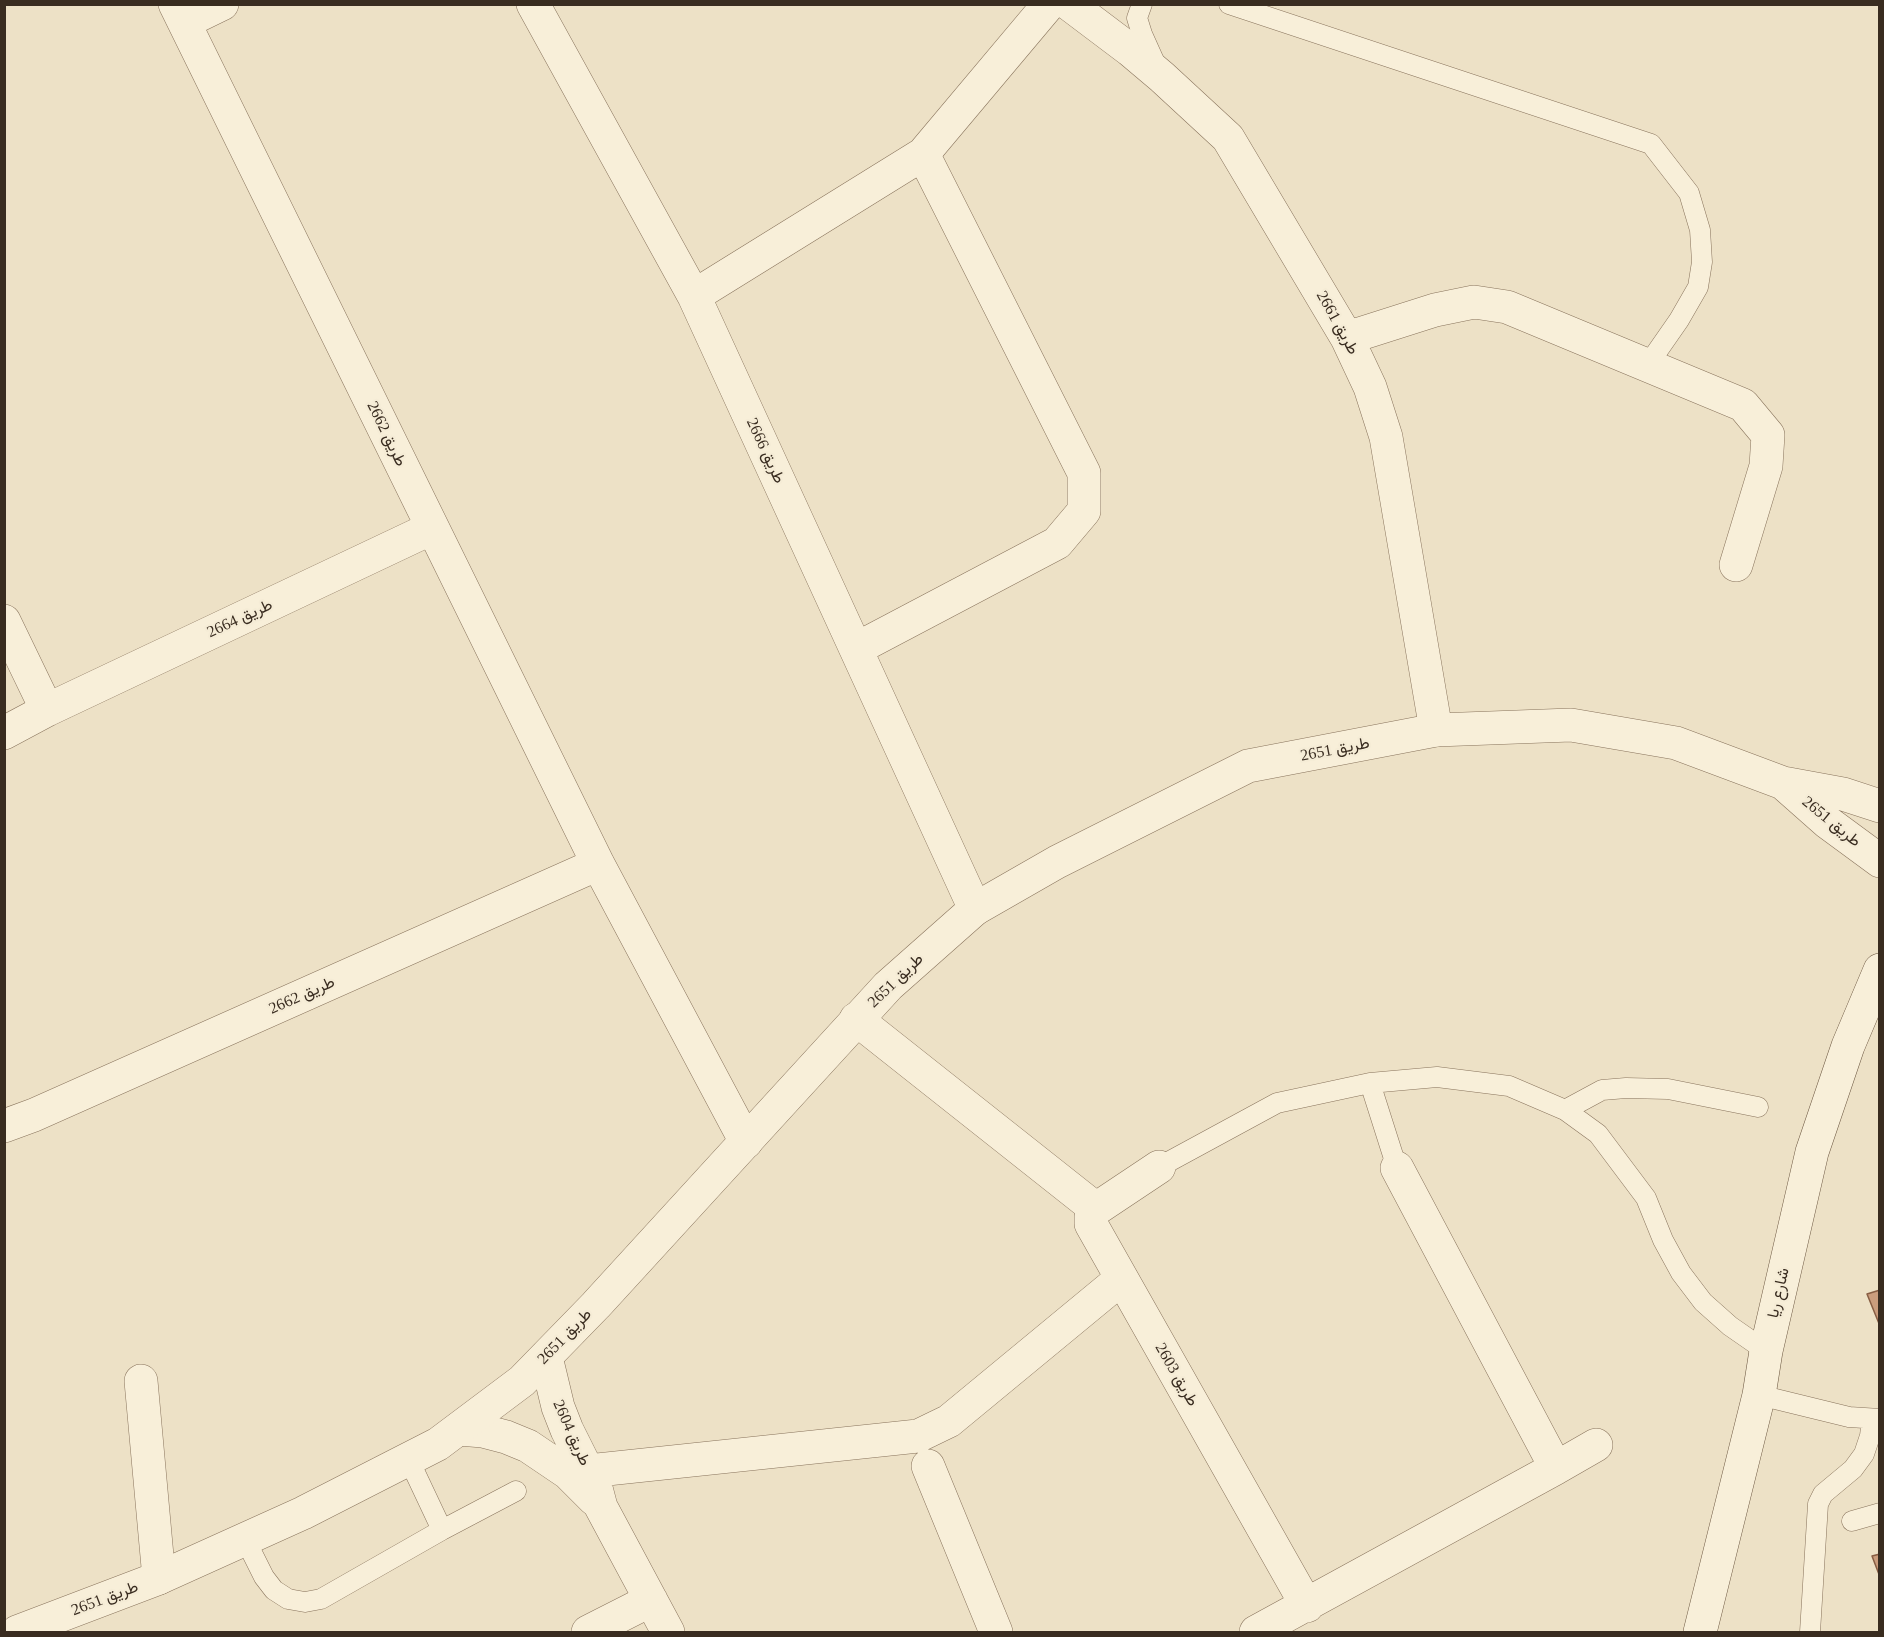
<!DOCTYPE html>
<html>
<head>
<meta charset="utf-8">
<style>
	body { margin:0 }
	#map { position:relative; width:1884px; height:1637px; overflow:hidden; background:#ede1c6; font-family:"Times New Roman",serif }
	canvas { display:block }
	.frame { position:absolute; inset:0; border:6px solid #392c20; pointer-events:none }
</style>
</head>
<body>
<div id="map">
<canvas width="1884" height="1637"></canvas>
<div class="frame"></div>
</div>
<script>
const c = document.querySelector('canvas').getContext('2d');
c.lineJoin = 'round';
function fill(path, color) { c.fillStyle = color; c.fill(path, 'evenodd'); }
const toPath = rows => new Path2D(rows.map(r => 'M' + r).join(''));
function trace(path, color, width, dash) { c.strokeStyle = color; c.lineWidth = width; c.lineCap = dash ? 'butt' : 'round'; c.setLineDash(dash || []); c.stroke(path); }
function write(font, color, halo, rows, align = 'center') {
  c.font = font + ' "Times New Roman",Vazirmatn,serif'; c.lineWidth = 4.5; c.setLineDash([]); c.textBaseline = 'middle'; c.strokeStyle = halo; c.fillStyle = color; for (const [text, x, y, turn = 0] of rows) {
    c.save(); c.translate(x, y); c.rotate((+turn || 0) * Math.PI / 180); c.textAlign = isNaN(turn) ? turn : align; if (halo) c.strokeText(text, 0, 0); c.fillText(text, 0, 0); c.restore();
  }
}
const building = toPath([
	[1880,1290,1880,1326,1867,1294,1880,1290],
	[1880,1554,1880,1577,1872,1556,1880,1554]
]);
const service = toPath([
	[1142,4,1137,18,1142,34,1155,63],
	[1229,4,1651,144,1689,193,1700,230,1702,262,1698,287,1679,320,1647,366],
	[1370,1083,1397,1168],
	[1565,1110,1602,1090,1626,1088,1668,1089,1758,1107],
	[1159,1167,1277,1103,1370,1083,1437,1077,1509,1086,1565,1110,1598,1134,1646,1198,1663,1240,1681,1273,1703,1302,1730,1326,1766,1351],
	[1759,1395,1849,1417,1880,1419],
	[409,1460,442,1530],
	[1852,1521,1880,1513],
	[245,1539,264,1577,274,1590,288,1599,305,1602,321,1599,442,1530,516,1491],
	[1810,1632,1818,1504,1823,1494,1853,1469,1864,1454,1870,1436,1872,1419]
]);
const minor = toPath([
	[175,4,598,864,746,1142],
	[533,4,694,296,975,909],
	[1069,4,1130,50,1162,77,1228,138,1347,338,1370,387,1386,437,1436,730],
	[185,22,222,4],
	[694,296,923,154,1049,4],
	[1347,338,1435,310,1474,302,1507,307,1743,405,1768,435,1766,466,1736,565],
	[4,621,47,710],
	[856,649,1057,543,1084,511,1084,473,923,154],
	[4,733,47,710,432,528],
	[856,1019,1096,1209],
	[4,1126,34,1115,598,864],
	[1159,1167,1096,1209,1091,1216,1091,1224,1307,1606],
	[1397,1168,1556,1468,1596,1445],
	[546,1357,558,1407,567,1430,596,1488,601,1507,668,1632],
	[141,1381,159,1578],
	[459,1429,483,1431,506,1437,528,1446,568,1473,594,1499],
	[928,1466,996,1632],
	[588,1471,918,1436,949,1421,1121,1279],
	[588,1632,651,1600],
	[1256,1632,1556,1468]
]);
const tertiary = toPath([
	[1784,784,1827,822,1880,861],
	[17,1632,159,1578,303,1513,438,1444,522,1381,596,1305,888,986,975,909,1057,862,1248,766,1436,730,1571,725,1676,743,1783,783,1843,794,1880,806]
]);
const secondary = toPath([
	[1700,1632,1759,1395,1766,1351,1812,1152,1848,1046,1880,970]
]);
const streetNames = [
	["طريق 2661",1337,323,61],
	["طريق 2662",386,434,64],
	["طريق 2666",765,451,65],
	["طريق 2664",240,619,-25],
	["طريق 2651",1335,750,-11],
	["طريق 2651",1831,822,39],
	["طريق 2651",896,981,-44],
	["طريق 2662",302,996,-24],
	["شارع ريا",1779,1293,-77],
	["طريق 2651",565,1337,-46],
	["طريق 2603",1176,1375,60],
	["طريق 2604",571,1433,66],
	["طريق 2651",105,1599,-21]
];
fill(building, '#ca9d7d');
trace(building, '#875d43', 1.5);
trace(service, '#88735c', 21);
trace(minor, '#88735c', 34);
trace(tertiary, '#88735c', 34);
trace(secondary, '#6a553f', 34);
trace(service, '#f8efd9', 20);
trace(minor, '#f8efd9', 33);
trace(tertiary, '#f8efd9', 33);
trace(secondary, '#f8efd9', 33);
write('16px', '#392c20', '#f5ecd6', streetNames);
</script>
</body>
</html>
